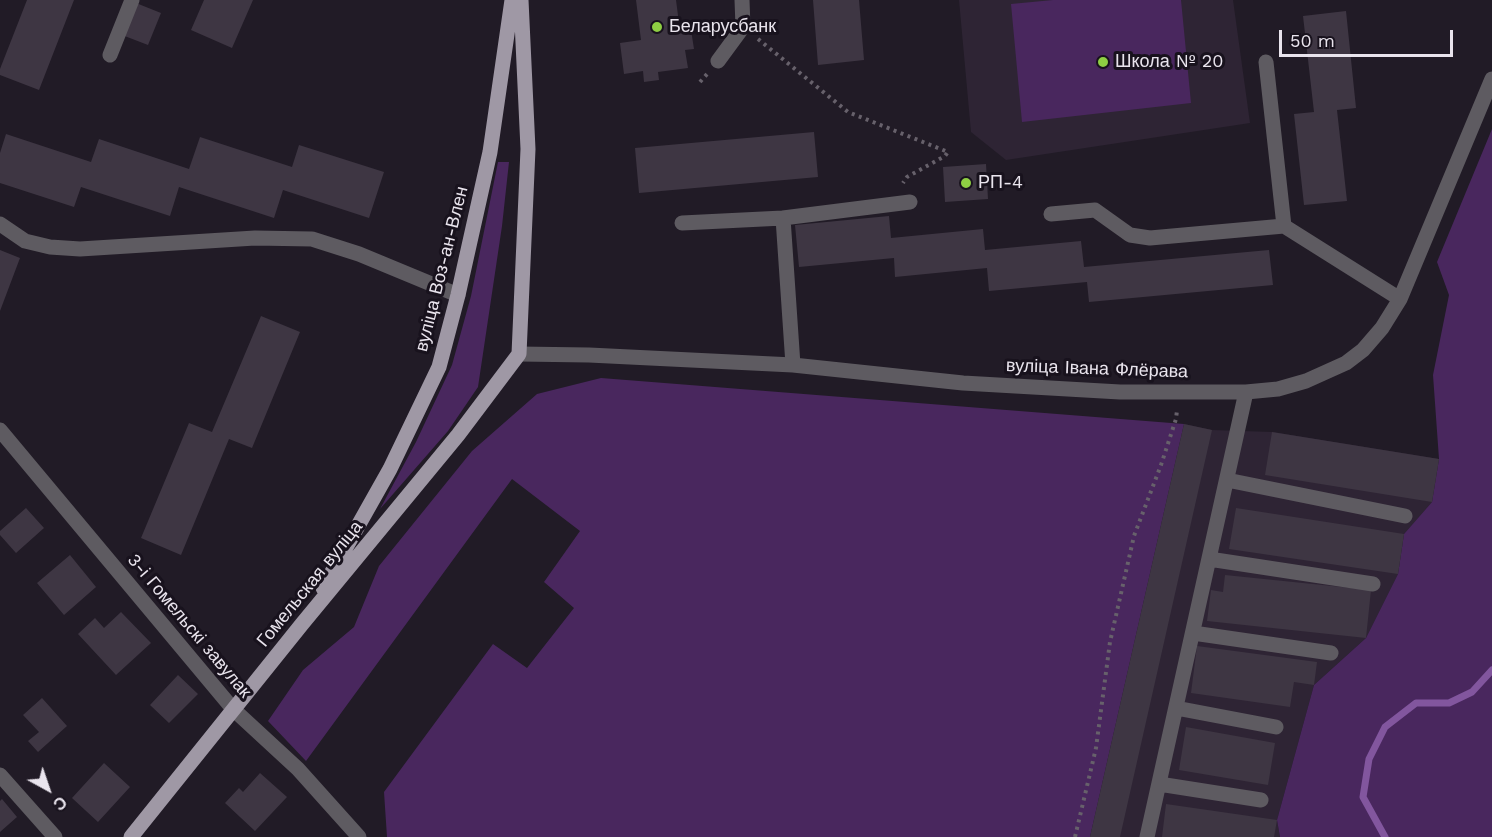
<!DOCTYPE html>
<html>
<head>
<meta charset="utf-8">
<style>
	body { margin:0 }
	#map { position:relative; width:1492px; height:837px; overflow:hidden; background:#211b26; font-family:"Work Sans",sans-serif }
	canvas { display:block }
	.north { position:absolute; left:18px; top:759px; width:60px; height:60px; -webkit-text-stroke:4px #18121d; paint-order:stroke; rotate:140deg; font-size:16px; font-weight:700; line-height:24px; text-align:center; color:#e9e4ed }
	.north::after { content:''; display:block; margin:auto; width:21px; height:27px; background:#e9e4ed; clip-path:polygon(50% 0,100% 100%,50% 72%,0 100%) }
	.scale { position:absolute; left:1279px; top:30px; width:174px; height:27px; box-sizing:border-box; border:3px solid #e9e4ed; border-top:0; padding-left:8px; font-size:18px; line-height:21px; white-space:nowrap; color:#e9e4ed; -webkit-text-stroke:4px #18121d; paint-order:stroke }
</style>
</head>
<body>
<div id="map">
<canvas width="1492" height="837"></canvas>
<div class="north">С</div>
<div class="scale">50 m</div>
</div>
<script>
const c = document.querySelector('canvas').getContext('2d');
c.lineJoin = 'round';
function fill(path, color) { c.fillStyle = color; c.fill(path, 'evenodd'); }
const toPath = rows => new Path2D(rows.map(r => 'M' + r).join(''));
function trace(path, color, width, dash) { c.strokeStyle = color; c.lineWidth = width; c.lineCap = dash ? 'butt' : 'round'; c.setLineDash(dash || []); c.stroke(path); }
function write(font, color, halo, rows, align = 'center') {
  c.font = font + ' "Work Sans",sans-serif'; c.lineWidth = 6; c.setLineDash([]); c.textBaseline = 'middle'; c.strokeStyle = halo; c.fillStyle = color; for (const [text, x, y, turn = 0] of rows) {
    c.save(); c.translate(x, y); c.rotate((+turn || 0) * Math.PI / 180); c.textAlign = isNaN(turn) ? turn : align; if (halo) c.strokeText(text, 0, 0); c.fillText(text, 0, 0); c.restore();
  }
}
const built = toPath([
	[959,0,1233,0,1250,123,1006,160,971,132],
	[1184,424,1212,430,1272,432,1439,459,1432,502,1404,534,1398,574,1366,638,1314,685,1277,820,1280,837,1090,837]
]);
const green = toPath([
	[1053,0,1181,0,1191,103,1022,122,1011,4],
	[1492,129,1492,837,1280,837,1277,820,1314,685,1366,638,1398,574,1404,534,1432,502,1439,459,1433,375,1449,295,1437,262],
	[498,162,509,162,502,226,478,387,448,431,380,509,416,442,452,365,471,296],
	[601,378,1184,424,1090,837,387,837,384,792,493,644,527,668,574,608,544,582,580,531,512,479,306,761,268,721,303,670,354,627,379,566,472,451,537,394]
]);
const stream = toPath([
	[1385,837,1363,797,1369,759,1385,727,1416,703,1449,703,1472,692,1492,670]
]);
const building = toPath([
	[27,0,74,0,39,90,0,75,0,69],
	[204,0,253,0,232,48,191,30],
	[636,0,676,0,680,31,691,30,694,49,685,50,688,68,658,72,659,80,644,82,643,71,624,74,620,43,641,40],
	[813,0,859,0,864,60,818,65],
	[136,3,161,13,148,45,122,35],
	[1346,11,1356,108,1337,110,1347,201,1304,205,1294,114,1314,112,1303,16],
	[814,132,818,177,639,193,635,148],
	[6,134,91,162,99,139,189,169,200,137,292,167,299,145,384,172,369,218,283,190,274,218,179,187,170,216,81,187,74,207,0,183,0,153],
	[986,164,988,199,945,202,943,167],
	[889,216,891,238,983,229,985,250,1081,241,1084,267,1269,250,1273,285,1089,302,1087,282,989,291,987,268,895,277,894,258,799,267,795,225],
	[0,250,20,258,0,311],
	[261,316,300,332,252,448,229,439,181,555,141,538,189,423,212,432],
	[1184,424,1212,430,1120,837,1090,837],
	[1272,432,1439,459,1432,502,1265,475],
	[26,508,44,528,16,553,0,535,0,531],
	[1236,508,1404,534,1398,574,1229,549],
	[70,555,96,587,64,615,37,583],
	[1225,575,1371,590,1366,638,1207,621,1211,590,1223,592],
	[121,612,151,643,116,675,78,634,95,618,104,628],
	[1197,646,1317,662,1314,685,1294,682,1290,707,1191,693],
	[178,675,198,694,169,723,150,705],
	[42,698,67,726,38,752,28,741,39,732,23,715],
	[1186,727,1275,743,1268,785,1179,770],
	[104,763,130,787,98,822,72,798],
	[260,773,287,797,255,831,225,803,239,788,243,792],
	[2,799,17,817,0,832,0,801],
	[1166,804,1277,820,1274,837,1162,837]
]);
const path = toPath([
	[758,39,848,112,948,152,945,156,907,177,903,183],
	[700,82,708,73],
	[1075,837,1096,748,1110,642,1134,536,1161,465,1176,419,1177,410]
]);
const minor = toPath([
	[110,55,132,0],
	[718,61,743,27,742,0],
	[1266,62,1284,226],
	[1051,214,1095,210,1130,235,1150,238,1284,226,1400,299],
	[783,218,910,202],
	[682,223,783,218,793,365],
	[0,224,25,241,50,247,80,249,255,238,312,239,359,254,458,295],
	[519,354,589,355,793,365,963,383,1120,392,1246,392,1278,389,1306,381,1346,363,1363,350,1382,328,1400,299,1492,79],
	[0,430,233,709,298,769,359,837],
	[1227,480,1405,516],
	[1209,559,1373,584],
	[1193,633,1331,653],
	[1176,708,1276,727],
	[0,775,55,837],
	[1159,784,1261,800],
	[1147,837,1246,392]
]);
const major = toPath([
	[323,588,390,469,439,367,458,295,490,152,512,0],
	[131,837,302,624,458,435,519,354,528,149,521,0]
]);
const markers = [
	[657,27,6,"#8ece43"],
	[1103,62,6,"#8ece43"],
	[966,183,6,"#8ece43"]
];
const poiNames = [
	["Беларусбанк",669,27],
	["Школа № 20",1115,62],
	["РП-4",978,183]
];
const streetNames = [
	["вуліца Воз-ан-Влен",442,269,-76],
	["вуліца Івана Флёрава",1097,369,2],
	["Гомельская вуліца",310,584,-51],
	["3-і Гомельскі завулак",189,626,50]
];
fill(built, '#2e2434');
fill(green, '#49275e');
trace(stream, '#82569e', 7);
fill(building, '#3e3643');
trace(path, '#67616b', 4, [3, 4.5]);
trace(minor, '#5e5b61', 15);
trace(major, '#9f98a5', 15);
for (const [x, y, r, color] of markers) { const dot = new Path2D(); dot.arc(x, y, r, 0, 2 * Math.PI); c.fillStyle = color; c.fill(dot); trace(dot, '#18121d', 2); }
write('18px', '#e9e4ed', '#18121d', poiNames, 'left');
write('18px', '#e9e4ed', '#18121d', streetNames);
</script>
</body>
</html>
